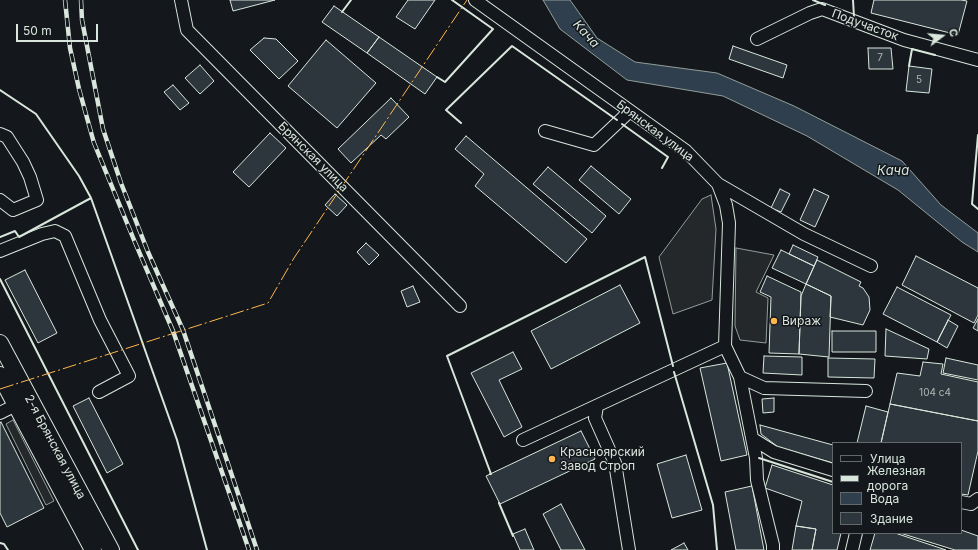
<!DOCTYPE html>
<html>
<head>
<meta charset="utf-8">
<style>
	body { margin:0 }
	#map { position:relative; width:978px; height:550px; overflow:hidden; background:#14181c; font-family:Inter,sans-serif }
	canvas { display:block }
	.legend { position:absolute; left:832px; top:442px; width:130px; height:92px; box-sizing:border-box; background:#14181c; border:1px solid #626a69; margin:0; padding:5px 7px; list-style:none; font-size:12px; color:#d8e6dc }
	.legend li { display:flex; align-items:center; gap:8px; height:20px }
	.legend b { width:20px; border:1px solid #626a69 }
	.north { position:absolute; left:922px; top:16px; width:40px; height:40px; -webkit-text-stroke:3px #14181c; paint-order:stroke; rotate:74deg; font-size:11px; font-weight:700; line-height:16px; text-align:center; color:#d8e6dc }
	.north::after { content:''; display:block; margin:auto; width:14px; height:18px; background:#d8e6dc; clip-path:polygon(50% 0,100% 100%,50% 72%,0 100%) }
	.scale { position:absolute; left:16px; top:24px; width:82px; height:18px; box-sizing:border-box; border:2px solid #d8e6dc; border-top:0; padding-left:5px; font-size:12px; line-height:14px; white-space:nowrap; color:#d8e6dc; -webkit-text-stroke:3px #14181c; paint-order:stroke }
</style>
</head>
<body>
<div id="map">
<canvas width="978" height="550"></canvas>
<ul class="legend">
<li><b style="height:5px;background:#14181c"></b>Улица</li>
<li><b style="height:5px;background:#d8e6dc"></b>Железная дорога</li>
<li><b style="height:11px;background:#2f3f4d"></b>Вода</li>
<li><b style="height:11px;background:#2c363c"></b>Здание</li>
</ul>
<div class="north">С</div>
<div class="scale">50 m</div>
</div>
<script>
const c = document.querySelector('canvas').getContext('2d');
c.lineJoin = 'round';
function fill(path, color) { c.fillStyle = color; c.fill(path, 'evenodd'); }
const toPath = rows => new Path2D(rows.map(r => 'M' + r).join(''));
function trace(path, color, width, dash) { c.strokeStyle = color; c.lineWidth = width; c.lineCap = dash ? 'butt' : 'round'; c.setLineDash(dash || []); c.stroke(path); }
function write(font, color, halo, rows, align = 'center') {
  c.font = font + ' Inter,sans-serif'; c.lineWidth = 3; c.setLineDash([]); c.textBaseline = 'middle'; c.strokeStyle = halo; c.fillStyle = color; for (const [text, x, y, turn = 0] of rows) {
    c.save(); c.translate(x, y); c.rotate((+turn || 0) * Math.PI / 180); c.textAlign = isNaN(turn) ? turn : align; if (halo) c.strokeText(text, 0, 0); c.fillText(text, 0, 0); c.restore();
  }
}
const parking = toPath([
	[711,195,716,229,712,300,673,314,659,257,702,199,711,195],
	[736,248,774,255,756,292,768,298,766,343,740,340,735,326,736,248],
	[13,420,54,501,46,505,6,424,13,420]
]);
const water = toPath([
	[543,0,570,0,597,38,635,62,717,73,794,106,902,161,941,205,978,233,978,252,962,242,898,190,807,136,723,96,627,80,560,29,543,0]
]);
const building = toPath([
	[230,0,275,0,233,11,230,0],
	[408,0,435,0,415,29,396,17,408,0],
	[874,0,961,0,967,1,958,35,871,13,874,0],
	[334,6,379,37,367,53,322,22,334,6],
	[379,37,437,77,425,94,367,53,379,37],
	[264,38,276,39,298,61,279,79,250,50,264,38],
	[326,40,376,83,337,128,288,86,326,40],
	[733,46,787,65,783,78,729,59,733,46],
	[868,48,891,48,893,69,869,69,868,48],
	[200,65,214,81,200,94,185,78,200,65],
	[909,66,932,69,929,93,906,91,909,66],
	[173,85,189,103,180,110,164,92,173,85],
	[391,98,409,117,386,139,381,135,351,163,338,149,391,98],
	[270,133,286,148,249,187,233,172,270,133],
	[466,136,587,239,566,263,475,186,484,174,455,149,466,136],
	[591,166,631,199,619,214,579,180,591,166],
	[548,167,606,216,592,233,533,184,548,167],
	[780,189,790,194,781,212,771,208,780,189],
	[814,189,829,196,815,227,800,220,814,189],
	[335,194,347,205,337,216,325,205,335,194],
	[366,243,379,255,369,265,357,252,366,243],
	[793,245,818,257,814,266,789,254,793,245],
	[781,250,814,266,806,284,772,268,781,250],
	[916,256,978,288,978,315,974,323,902,285,916,256],
	[817,260,861,282,859,286,863,288,869,297,870,310,863,325,830,317,831,296,806,284,817,260],
	[25,270,57,333,38,343,5,280,25,270],
	[767,276,801,292,799,354,769,353,771,297,760,292,767,276],
	[806,284,831,296,829,357,799,354,801,296,806,284],
	[620,285,640,323,551,369,531,331,620,285],
	[413,286,420,302,407,307,401,291,413,286],
	[897,287,951,315,937,342,883,314,897,287],
	[978,319,978,331,973,328,978,319],
	[948,320,958,326,947,348,937,342,948,320],
	[886,329,929,349,927,359,885,356,886,329],
	[832,331,876,331,876,352,832,352,832,331],
	[513,352,522,369,499,380,522,427,504,437,471,373,513,352],
	[764,356,802,357,802,375,763,373,764,356],
	[828,358,875,359,874,378,828,377,828,358],
	[946,358,978,365,978,380,943,373,946,358],
	[923,362,943,364,941,374,978,382,978,421,890,404,897,373,920,376,923,362],
	[727,363,747,455,721,461,700,368,727,363],
	[89,398,123,464,107,473,73,406,89,398],
	[774,398,774,412,763,413,762,399,774,398],
	[890,404,978,421,978,451,968,495,961,494,961,443,881,443,890,404],
	[866,406,888,412,881,443,857,443,866,406],
	[1,422,44,508,7,527,0,513,0,423,1,422],
	[760,425,833,445,833,463,778,447,761,434,760,425],
	[581,431,595,459,500,504,486,476,581,431],
	[686,455,702,510,672,518,657,464,686,455],
	[772,465,833,485,833,533,841,533,837,550,812,550,816,529,796,526,802,501,765,488,772,465],
	[752,486,764,550,736,550,725,492,752,486],
	[561,504,585,550,561,550,543,514,561,504],
	[796,526,816,529,812,550,792,550,796,526],
	[525,529,534,550,520,550,513,534,525,529],
	[961,530,978,536,978,550,955,550,900,533,961,533,961,530],
	[875,533,895,533,946,550,870,550,875,533],
	[684,543,688,550,671,550,684,543]
]);
const minor = toPath([
	[181,0,187,30,460,306],
	[475,0,686,151,718,184,726,205,729,223,725,346,740,377,764,388,866,391],
	[757,39,810,13,822,9,904,40,978,60],
	[545,131,594,145,630,111],
	[0,134,7,137,23,162,30,177,37,200,13,210,0,200],
	[718,184,804,234,871,266],
	[0,251,42,234,55,231,65,236,100,320,129,376,99,392],
	[740,377,756,458,757,480,773,545,773,550],
	[597,406,595,418,615,463,629,550],
	[0,413,16,405],
	[753,439,774,452,833,470],
	[523,440,725,346],
	[961,502,971,504,978,499],
	[852,550,856,533]
]);
const major = toPath([
	[0,343,111,550],
	[0,375,93,550]
]);
const rail = toPath([
	[65,0,70,48,79,89,94,143,134,240,173,331,249,550],
	[81,0,82,20,103,129,121,183,148,252,183,330,257,550]
]);
const wall = toPath([
	[813,0,825,5],
	[853,0,854,17],
	[342,12,351,0],
	[909,66,912,49,935,55],
	[437,77,445,82,493,29,452,0],
	[0,90,36,114,79,176,91,198,177,440,207,550],
	[461,123,446,110,512,46,617,120],
	[622,124,668,157,662,168],
	[978,135,972,204,978,209],
	[0,237,15,231,19,237,91,198],
	[0,279,138,550],
	[674,372,713,505,717,550],
	[759,458,833,482],
	[490,474,491,474,447,356,645,257,673,366],
	[499,503,513,536],
	[0,543,4,544,8,550]
]);
const power = toPath([
	[0,389,268,303,294,258,467,0]
]);
const markers = [
	[774,321,4,"#ffb74d"],
	[552,459,4,"#ffb74d"]
];
const numberNames = [
	["7",880,58],
	["5",919,80],
	["104 с4",935,393]
];
const streetNames = [
	["Подучасток",865,25,20],
	["Брянская улица",655,131,37],
	["Брянская улица",313,157,45],
	["2-я Брянская улица",55,447,62]
];
const poiNames = [
	["Вираж",782,321],
	["Красноярский",560,452],
	["Завод Строп",560,466]
];
const waterNames = [
	["Кача",586,34,48],
	["Кача",893,171]
];
fill(parking, '#24282b');
trace(parking, '#939e99', 1);
fill(water, '#2f3f4d');
trace(water, '#939e99', 1);
fill(building, '#2c363c');
trace(building, '#d8e6dc', 1);
trace(minor, '#d8e6dc', 14);
trace(major, '#d8e6dc', 18);
trace(minor, '#14181c', 12);
trace(major, '#14181c', 16);
trace(rail, '#d8e6dc', 4.5);
trace(rail, '#14181c', 3, [9]);
trace(wall, '#d8e6dc', 2);
trace(power, '#ffb74d', 1, [14, 3, 2, 3]);
for (const [x, y, r, color] of markers) { const dot = new Path2D(); dot.arc(x, y, r, 0, 2 * Math.PI); c.fillStyle = color; c.fill(dot); trace(dot, '#14181c', 1.5); }
write('10px', '#adbab4', null, numberNames);
write('12px', '#d8e6dc', '#14181c', streetNames);
write('12px', '#d8e6dc', '#14181c', poiNames, 'left');
write('italic 13px', '#d8e6dc', '#14181c', waterNames);
</script>
</body>
</html>
